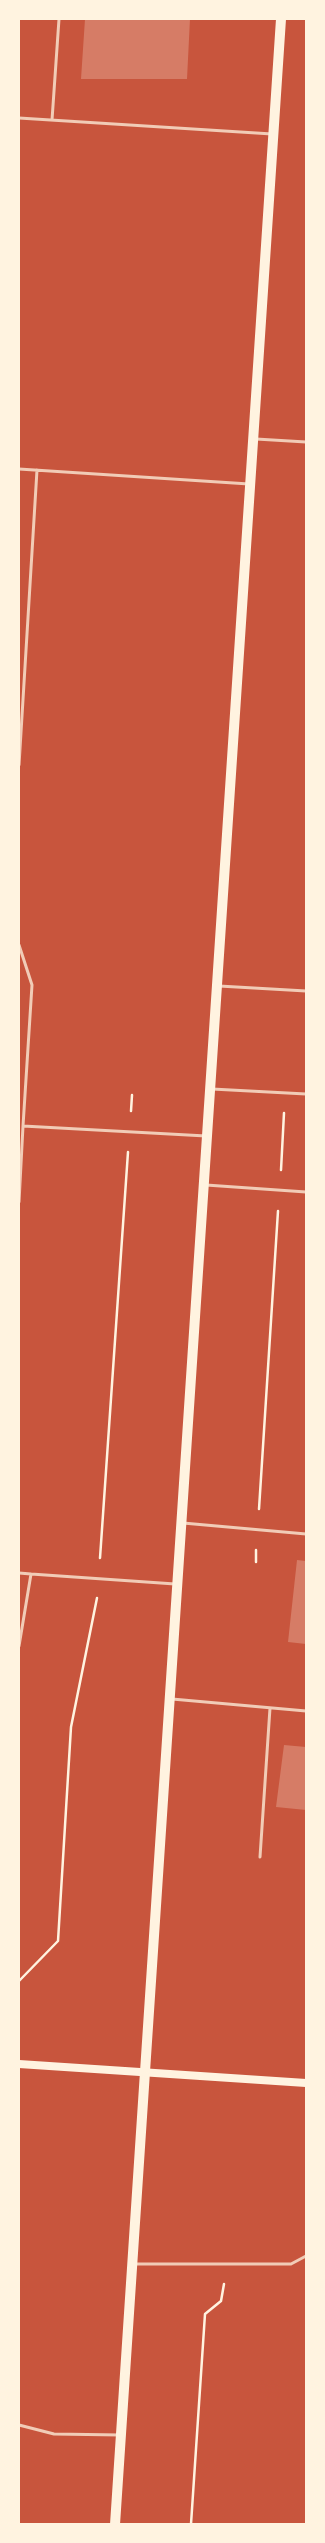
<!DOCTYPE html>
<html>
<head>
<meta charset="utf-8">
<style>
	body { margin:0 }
	#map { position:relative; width:325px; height:2543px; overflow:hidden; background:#c8553d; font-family:Roboto,sans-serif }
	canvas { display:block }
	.frame { position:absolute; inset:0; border:20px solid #fff3e0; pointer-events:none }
</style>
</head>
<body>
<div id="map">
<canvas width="325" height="2543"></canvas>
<div class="frame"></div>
</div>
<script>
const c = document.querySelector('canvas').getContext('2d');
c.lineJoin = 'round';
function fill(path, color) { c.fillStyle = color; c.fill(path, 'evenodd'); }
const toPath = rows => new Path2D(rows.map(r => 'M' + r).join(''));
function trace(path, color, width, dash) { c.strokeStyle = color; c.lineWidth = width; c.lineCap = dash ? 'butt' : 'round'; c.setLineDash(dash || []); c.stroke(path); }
const building = toPath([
	[85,19,190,19,187,79,81,79],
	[297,1560,306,1561,306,1644,288,1642],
	[284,1745,306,1747,306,1810,276,1807]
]);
const path = toPath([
	[131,1111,132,1095],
	[281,1170,284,1113],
	[259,1509,278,1211],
	[100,1558,128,1152],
	[256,1562,256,1550],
	[19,1981,58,1941,71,1727,97,1598],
	[191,2524,205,2314,221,2301,224,2284]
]);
const service = toPath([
	[19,118,272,134],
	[52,120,59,19],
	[256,439,306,442],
	[19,469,249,484],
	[19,765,37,470],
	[19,945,32,985,23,1126,206,1136],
	[219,986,306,991],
	[212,1089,306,1094],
	[206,1185,306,1192],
	[19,1202,23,1126],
	[183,1523,306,1534],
	[19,1573,31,1574],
	[19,1646,31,1574,175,1584],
	[172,1699,306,1711],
	[260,1857,270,1708],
	[134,2264,291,2264,306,2256],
	[19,2425,54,2434,120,2435]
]);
const secondary = toPath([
	[19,2064,306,2083]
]);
const primary = toPath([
	[115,2524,281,19]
]);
fill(building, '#d67c66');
trace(path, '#fff3e0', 2.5);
trace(service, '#f1ccb7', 3);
trace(secondary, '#fff3e0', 8);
trace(primary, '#fff3e0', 10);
</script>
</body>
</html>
